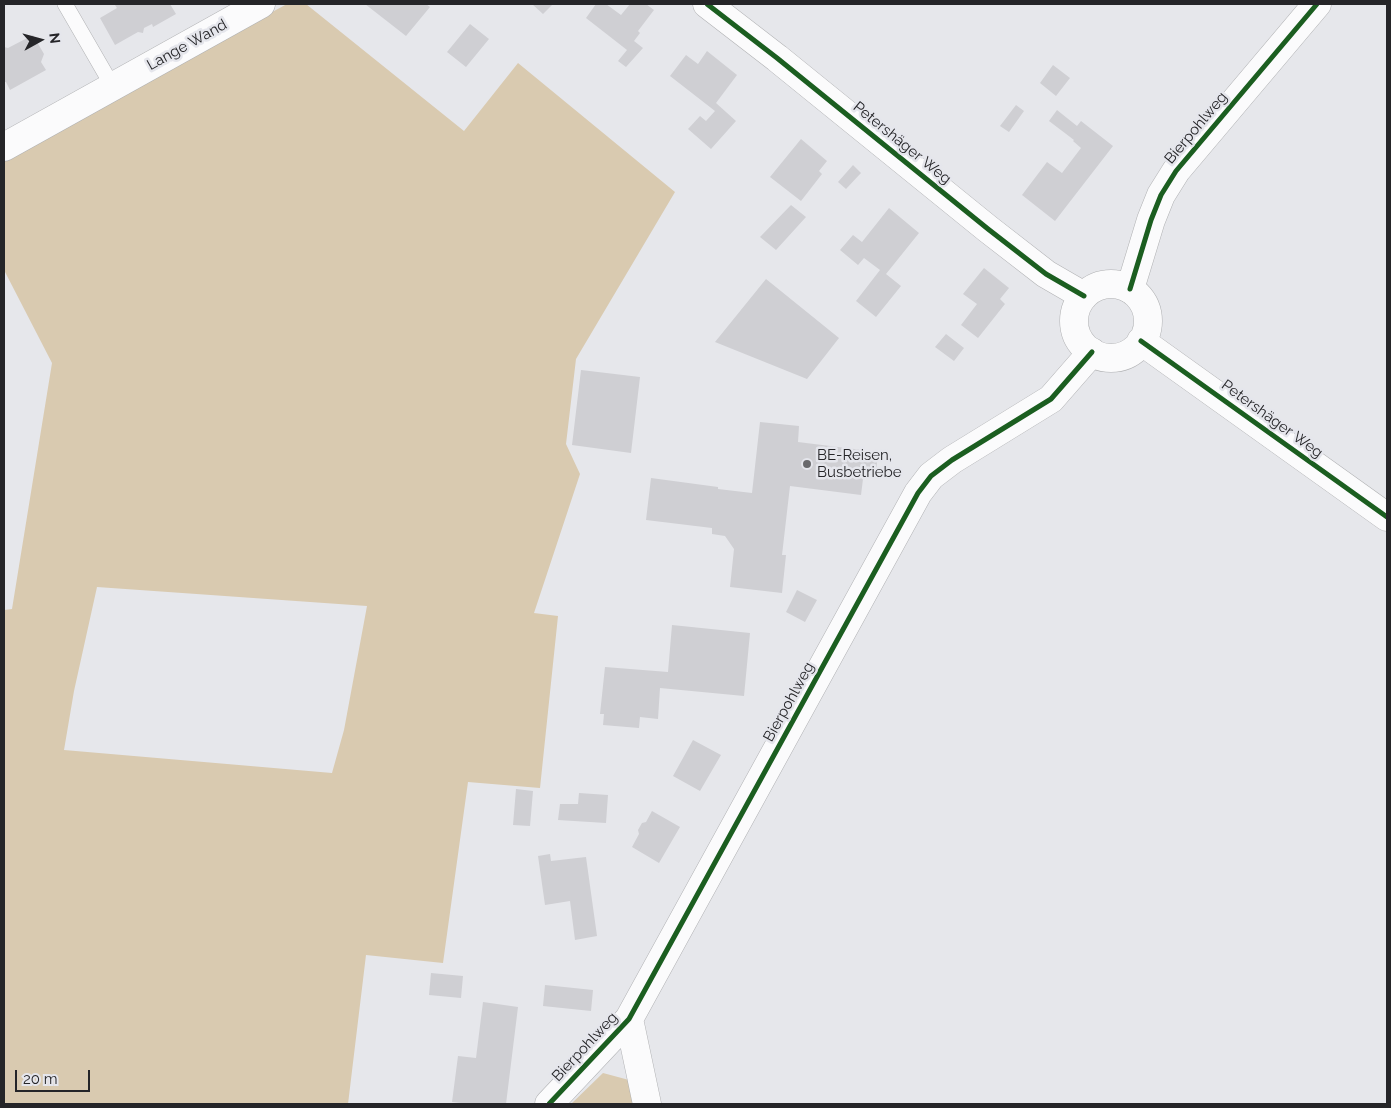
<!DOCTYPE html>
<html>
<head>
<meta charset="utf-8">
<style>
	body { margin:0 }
	#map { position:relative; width:1391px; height:1108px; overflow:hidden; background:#e6e7eb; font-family:Raleway,sans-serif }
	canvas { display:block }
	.frame { position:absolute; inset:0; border:5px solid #252528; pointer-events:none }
	.north { position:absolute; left:15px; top:15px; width:50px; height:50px; -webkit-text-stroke:4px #e5e6ec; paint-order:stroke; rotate:83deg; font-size:14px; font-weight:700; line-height:20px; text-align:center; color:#252528 }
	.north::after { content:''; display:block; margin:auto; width:18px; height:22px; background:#252528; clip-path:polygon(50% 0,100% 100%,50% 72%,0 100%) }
	.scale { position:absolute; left:15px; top:1070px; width:75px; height:22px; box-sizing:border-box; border:2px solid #252528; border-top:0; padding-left:6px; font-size:15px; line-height:18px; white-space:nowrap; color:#252528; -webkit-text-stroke:4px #e5e6ec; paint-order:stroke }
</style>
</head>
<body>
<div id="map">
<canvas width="1391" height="1108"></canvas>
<div class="frame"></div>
<div class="north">N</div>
<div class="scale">20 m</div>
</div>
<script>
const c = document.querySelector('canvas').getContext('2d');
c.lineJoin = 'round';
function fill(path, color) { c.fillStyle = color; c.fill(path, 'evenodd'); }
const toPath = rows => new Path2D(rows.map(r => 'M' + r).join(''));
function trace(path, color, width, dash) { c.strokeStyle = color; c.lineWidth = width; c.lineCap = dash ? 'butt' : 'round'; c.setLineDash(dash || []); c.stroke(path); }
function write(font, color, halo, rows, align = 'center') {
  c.font = font + ' Raleway,sans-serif'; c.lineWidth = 5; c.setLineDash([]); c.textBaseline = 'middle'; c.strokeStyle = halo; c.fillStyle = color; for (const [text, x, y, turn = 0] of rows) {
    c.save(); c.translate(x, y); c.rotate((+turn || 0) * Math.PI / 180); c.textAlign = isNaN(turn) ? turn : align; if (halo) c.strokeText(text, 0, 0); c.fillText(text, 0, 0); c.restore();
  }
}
const green = toPath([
	[287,4,306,4,464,131,518,63,675,192,576,359,566,444,580,474,534,613,558,616,540,788,468,782,443,963,366,955,348,1104,4,1104,4,610,12,609,52,363,4,270,4,159,35,140],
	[97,587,367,606,344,730,332,773,64,750,74,691],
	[603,1073,629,1080,634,1104,571,1104]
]);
const building = toPath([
	[116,4,170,4,176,14,153,27,152,24,144,28,143,33,138,32,115,45,100,18,117,8,115,5],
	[365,4,426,4,430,7,406,36],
	[532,4,553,4,543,14],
	[596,4,606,4,621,15,630,4,646,4,654,10,638,31,640,33,634,41,643,48,626,67,618,61,627,50,586,18],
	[470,24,489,39,466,67,447,52],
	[33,35,44,54,41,62,46,70,10,90,6,82,4,82,4,47,8,48],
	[707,51,737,75,716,103,736,121,711,149,688,129,700,116,706,121,715,111,670,76,686,55,698,64],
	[1053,65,1070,78,1056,96,1040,83],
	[1016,105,1024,111,1009,132,1000,126],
	[1057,110,1077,126,1081,121,1113,146,1055,221,1022,195,1047,162,1062,173,1081,148,1073,141,1074,140,1049,121],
	[801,139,827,161,819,171,822,174,801,201,770,177],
	[853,165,861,173,846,189,838,182],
	[791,205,806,217,776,250,760,237],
	[889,208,919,233,886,274,901,286,876,317,856,301,880,270,864,258,858,265,840,250,853,235,862,242],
	[984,268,1009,288,1000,299,1005,304,978,338,961,325,977,304,963,294],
	[766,279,839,338,807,379,715,342],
	[946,334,964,348,954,361,935,347],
	[581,370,640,377,631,453,572,445],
	[760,422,799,426,798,442,878,452,876,473,864,471,861,495,790,486,782,555,786,555,782,593,730,587,734,549,725,536,712,534,712,528,646,520,651,478,718,487,718,489,752,493],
	[797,590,817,600,805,622,786,612],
	[672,625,750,633,744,696,660,688,658,719,640,717,639,728,603,725,604,714,600,714,605,667,668,672],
	[693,740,721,755,700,791,673,776],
	[516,789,533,791,530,826,513,825],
	[579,793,608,795,606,823,558,820,560,804,578,804],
	[652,811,680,827,659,863,632,847,639,834,638,830,642,823,646,822],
	[550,854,551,861,586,857,597,936,575,940,570,901,545,905,538,856],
	[431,973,463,976,461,998,429,995],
	[545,985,593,990,591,1011,543,1006],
	[483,1002,518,1007,506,1104,470,1104,452,1102,458,1056,476,1058]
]);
const service = toPath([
	[65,4,113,87]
]);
const minor = toPath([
	[4,147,261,4],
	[1130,289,1151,220,1161,195,1176,171,1317,4],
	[629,1019,647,1104],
	[549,1104,629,1019,918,493,931,476,952,460,1051,399,1092,352]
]);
const tertiary = toPath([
	[707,4,777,58,988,229,1046,274,1084,296],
	'1074 321a37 37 0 1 1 74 0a37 37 0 1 1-74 0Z',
	[1141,341,1387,517]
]);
const cycleway = toPath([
	[707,4,777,58,988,229,1046,274,1084,296],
	[1130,289,1151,220,1161,195,1176,171,1317,4],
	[1141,341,1387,517],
	[549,1104,629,1019,918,493,931,476,952,460,1051,399,1092,352]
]);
const markers = [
	[807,464,5,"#69696c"]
];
const streetNames = [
	["Lange Wand",187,45,-29],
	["Bierpohlweg",1196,128,-50],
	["Petershäger Weg",902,143,39],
	["Petershäger Weg",1272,419,36],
	["Bierpohlweg",789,702,-61],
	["Bierpohlweg",585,1047,-47]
];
const poiNames = [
	["BE-Reisen,",817,455],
	["Busbetriebe",817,472]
];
fill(green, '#d9cab0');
fill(building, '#cfcfd3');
trace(service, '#b0b1b3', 16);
trace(minor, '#b0b1b3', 29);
trace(tertiary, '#b0b1b3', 29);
trace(service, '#fbfbfc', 15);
trace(minor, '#fbfbfc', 28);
trace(tertiary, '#fbfbfc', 28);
trace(cycleway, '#1b5e20', 5);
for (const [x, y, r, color] of markers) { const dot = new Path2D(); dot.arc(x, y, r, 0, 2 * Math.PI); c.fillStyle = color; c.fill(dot); trace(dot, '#e5e6ec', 2); }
write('15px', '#252528', '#e5e6ec', streetNames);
write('15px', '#252528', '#e5e6ec', poiNames, 'left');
</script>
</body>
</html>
